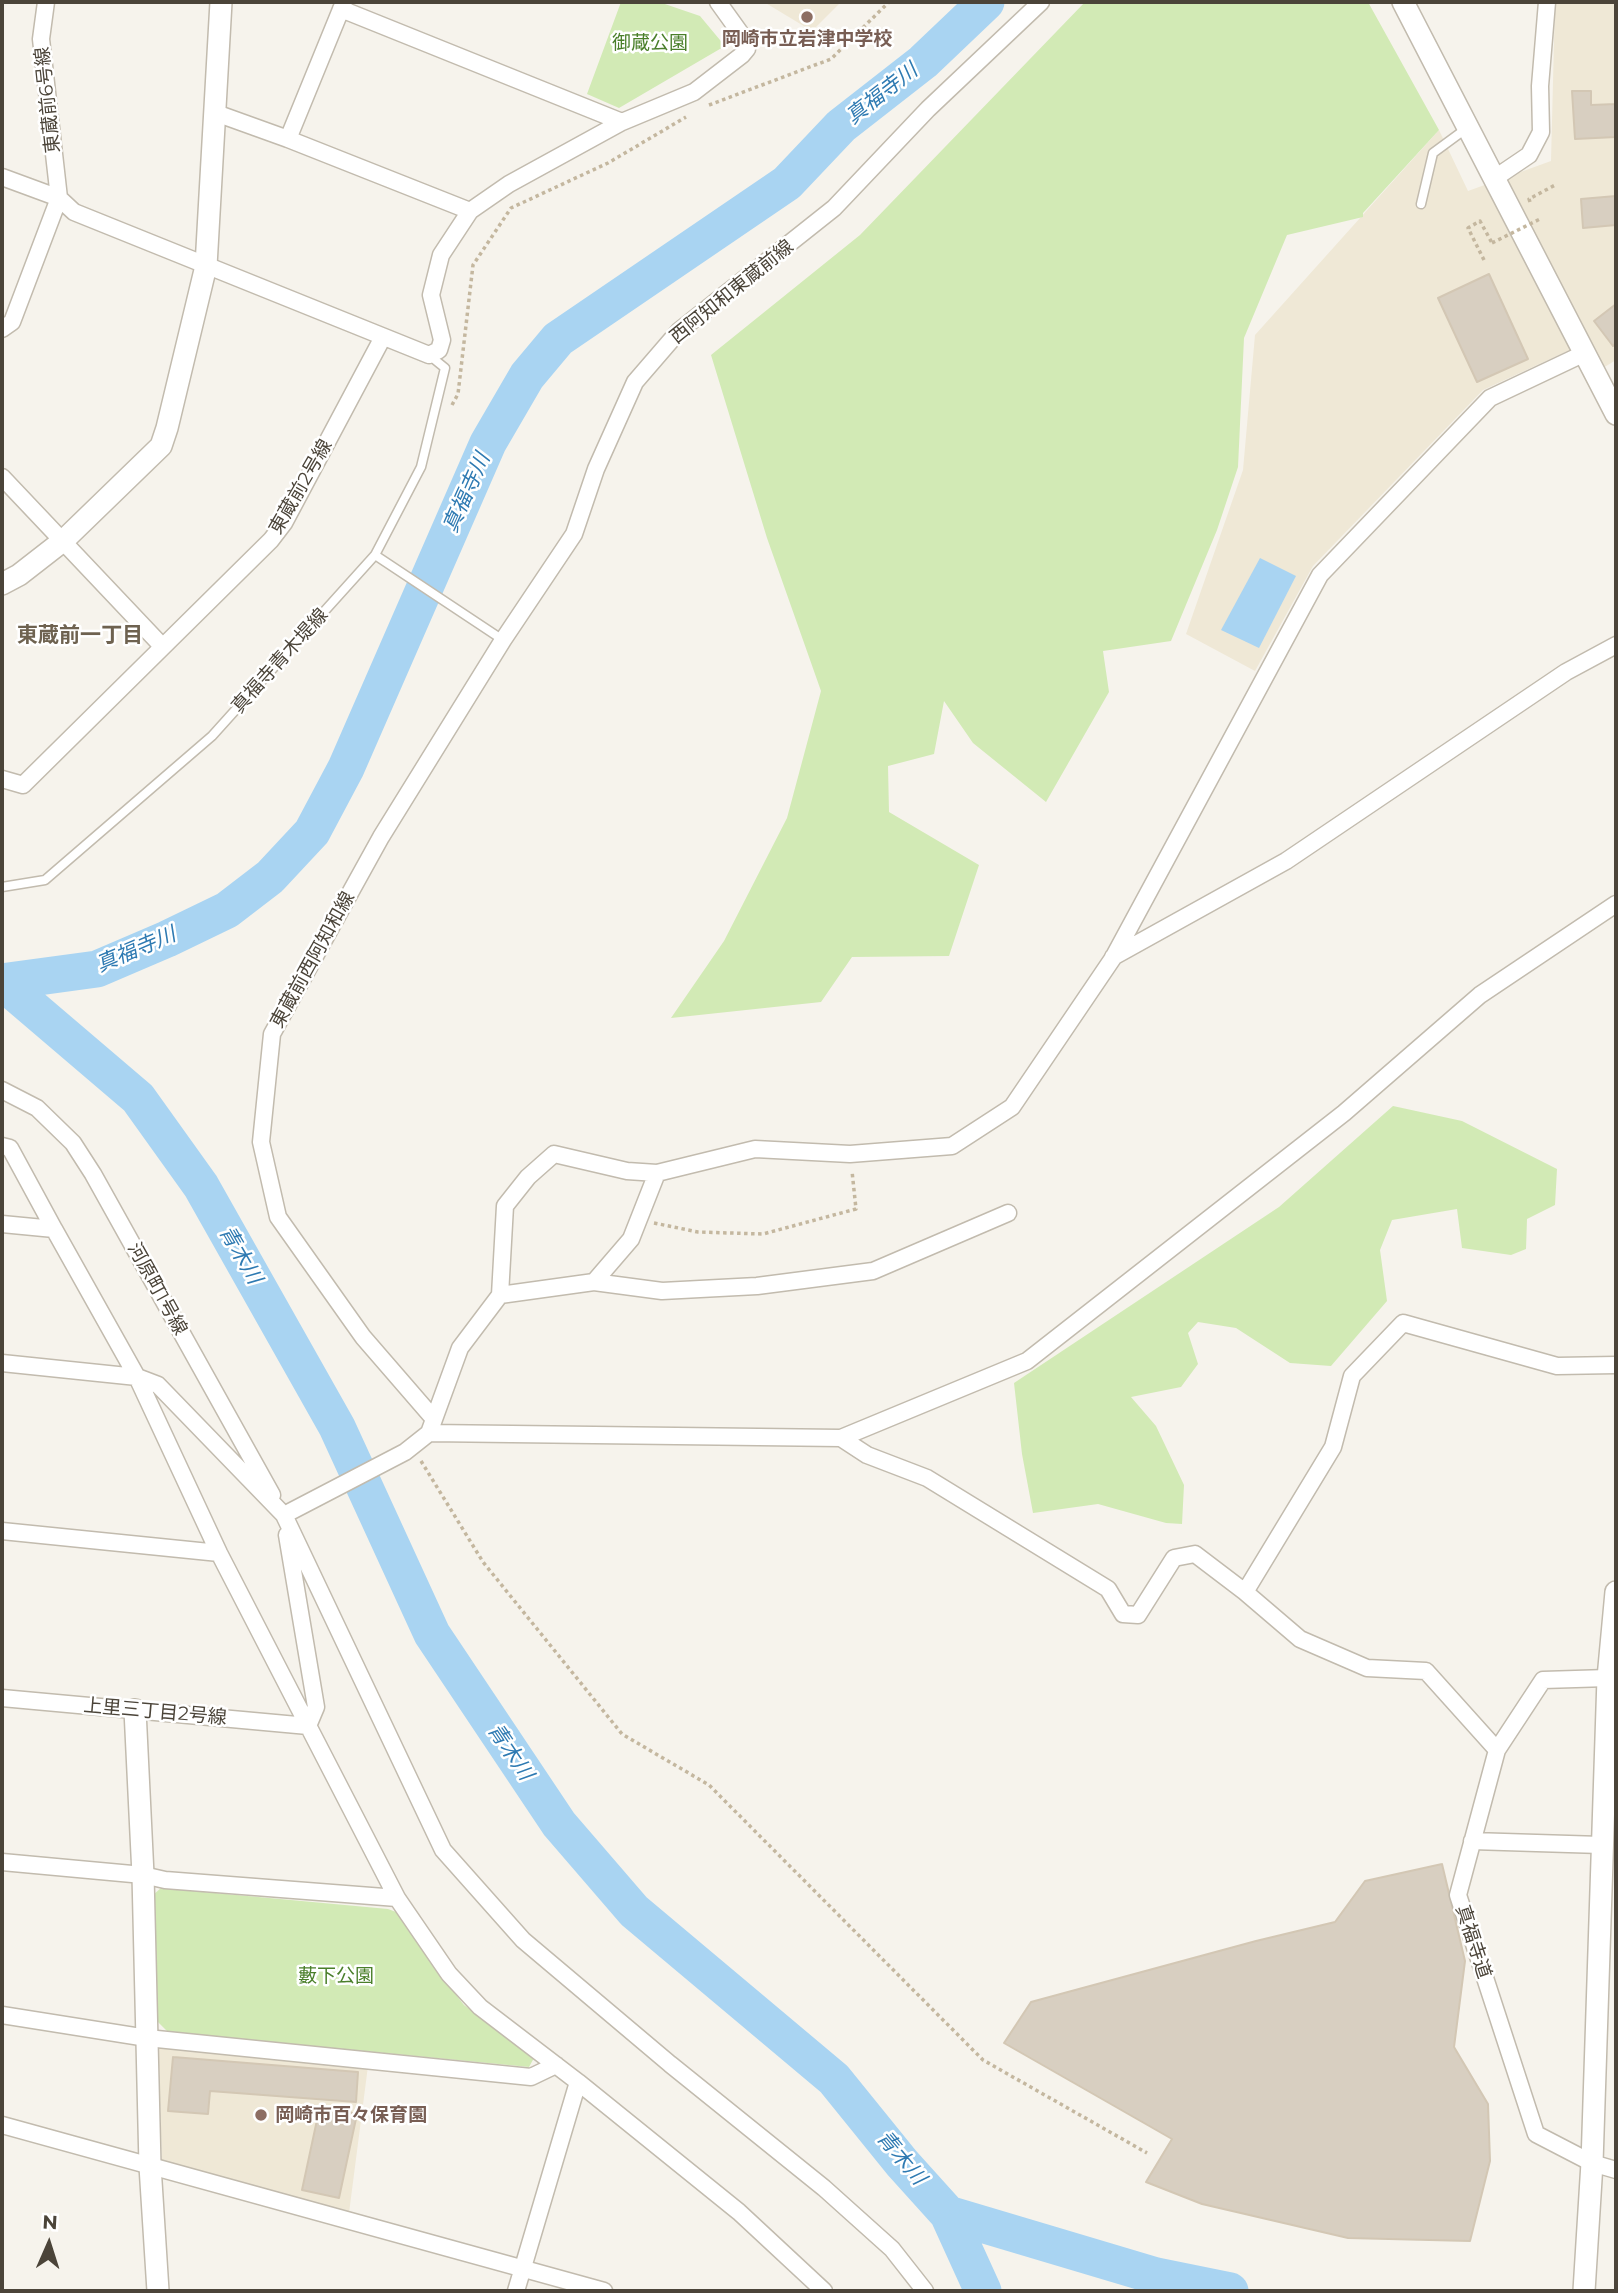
<!DOCTYPE html>
<html>
<head>
<meta charset="utf-8">
<style>
	body { margin:0 }
	#map { position:relative; width:1618px; height:2293px; overflow:hidden; background:#f6f3ec; font-family:Montserrat,sans-serif }
	canvas { display:block }
	.frame { position:absolute; inset:0; border:4px solid #4b4439; pointer-events:none }
	.north { position:absolute; left:14px; top:2209px; width:70px; height:70px; -webkit-text-stroke:5px #fff; paint-order:stroke; rotate:3deg; font-size:19px; font-weight:700; line-height:28px; text-align:center; color:#4b4439 }
	.north::after { content:''; display:block; margin:auto; width:24px; height:32px; background:#4b4439; clip-path:polygon(50% 0,100% 100%,50% 72%,0 100%) }
</style>
</head>
<body>
<div id="map">
<canvas width="1618" height="2293"></canvas>
<div class="frame"></div>
<div class="north">N</div>
</div>
<script>
const c = document.querySelector('canvas').getContext('2d');
c.lineJoin = 'round';
function fill(path, color) { c.fillStyle = color; c.fill(path, 'evenodd'); }
const toPath = rows => new Path2D(rows.map(r => 'M' + r).join(''));
function trace(path, color, width, dash) { c.strokeStyle = color; c.lineWidth = width; c.lineCap = dash ? 'butt' : 'round'; c.setLineDash(dash || []); c.stroke(path); }
function write(font, color, halo, rows, align = 'center') {
  c.font = font + ' Montserrat,"Noto Sans JP",sans-serif'; c.lineWidth = 5; c.setLineDash([]); c.textBaseline = 'middle'; c.strokeStyle = halo; c.fillStyle = color; for (const [text, x, y, turn = 0] of rows) {
    c.save(); c.translate(x, y); c.rotate((+turn || 0) * Math.PI / 180); c.textAlign = isNaN(turn) ? turn : align; if (halo) c.strokeText(text, 0, 0); c.fillText(text, 0, 0); c.restore();
  }
}
const education = toPath([
	[764,2,841,2,812,31],
	[1555,2,1616,2,1616,360,1603,368,1587,342,1483,390,1313,566,1255,671,1186,634,1243,470,1255,335,1439,130,1468,191,1551,161],
	[158,2047,368,2066,349,2213,162,2163]
]);
const green = toPath([
	[621,2,659,2,700,16,725,46,619,108,587,94],
	[1085,2,1368,2,1439,130,1363,213,1363,217,1287,235,1244,338,1238,467,1217,530,1171,641,1103,651,1109,692,1046,802,973,743,944,701,934,754,888,766,889,812,979,865,949,956,852,957,821,1002,671,1018,724,941,787,818,821,691,767,538,711,355,860,235],
	[1393,1106,1462,1121,1557,1169,1555,1205,1527,1219,1526,1249,1511,1255,1462,1248,1457,1209,1392,1220,1380,1250,1387,1301,1331,1366,1290,1363,1236,1328,1198,1322,1188,1333,1198,1364,1181,1387,1131,1397,1156,1426,1184,1485,1182,1524,1166,1523,1098,1504,1033,1513,1022,1454,1014,1383,1279,1207],
	[161,1888,388,1909,396,1912,402,1918,428,1959,464,2005,534,2058,529,2067,168,2032,158,2022,153,1895]
]);
const water = toPath([
	[1260,558,1296,576,1259,648,1221,630]
]);
const river = toPath([
	[2,982,138,1098,201,1186,337,1427,432,1634,559,1824,634,1911,834,2079,902,2163,948,2214,1156,2276,1230,2291],
	[2,982,97,969,167,939,227,910,270,877,312,832,346,768,488,443,527,376,558,339,787,183,841,126,923,62,986,2],
	[948,2214,983,2291]
]);
const building = toPath([
	[1572,91,1591,91,1591,105,1616,104,1616,91,1616,137,1575,139,1572,91],
	[1616,196,1616,225,1583,228,1581,199,1616,196],
	[1489,274,1528,359,1477,382,1438,298,1489,274],
	[1616,304,1616,343,1613,346,1594,321,1616,304],
	[1442,1864,1465,1961,1454,2047,1488,2104,1490,2161,1470,2241,1348,2238,1202,2204,1146,2182,1172,2139,1004,2043,1031,2002,1256,1941,1335,1922,1365,1881,1442,1864],
	[173,2057,358,2072,356,2102,210,2091,208,2114,168,2111,173,2057],
	[320,2106,357,2114,339,2198,302,2190,320,2106]
]);
const path = toPath([
	[709,105,831,59,889,2],
	[1530,202,1529,199,1557,184],
	[1484,260,1468,228,1480,221,1492,243],
	[452,405,458,394,473,265,511,208,608,163,686,117],
	[654,1223,698,1232,763,1234,856,1209,852,1171],
	[421,1461,483,1562,622,1734,709,1785,983,2060,1147,2153]
]);
const service = toPath([
	[1421,204,1433,153,1467,128],
	[375,555,503,640],
	[2,887,45,880,212,736,375,555,421,467,445,368,429,355]
]);
const minor = toPath([
	[341,9,622,122],
	[213,112,288,139,470,211],
	[288,139,344,2],
	[2,177,59,198,74,212,429,355,439,350,442,340,431,295,441,255,470,211,509,184,622,122,694,92,742,55,747,49,746,41,718,2],
	[1495,178,1529,155,1541,132,1540,86,1547,2],
	[2,329,12,322,59,198,41,39,46,2],
	[2,477,162,646],
	[2,779,23,785,271,540,284,523,383,337],
	[1113,957,1286,861,1566,672,1616,645],
	[2,1090,37,1108,73,1143,93,1174,272,1495],
	[2,1146,10,1148,54,1229],
	[2,1224,54,1229,137,1377,219,1553,397,1898,449,1974,480,2007,578,2082,739,2212,824,2291],
	[594,1282,662,1291,757,1286,873,1271,1008,1213],
	[500,1295,594,1282,631,1239,657,1173],
	[2,1363,137,1377,158,1385,284,1515,443,1850,523,1940,670,2064,824,2188,892,2249,925,2291],
	[434,1419,363,1337,278,1217,261,1142,272,1034,381,837,503,640,574,534,596,469,635,382,679,331,834,208,928,109,1041,2],
	[429,1433,841,1438,1027,1361,1344,1113,1480,995,1616,904],
	[841,1438,867,1455,927,1478,1108,1589,1123,1614,1138,1615,1174,1558,1195,1554,1245,1592,1300,1639,1367,1668,1426,1671,1497,1750],
	[284,1515,405,1452,429,1433,460,1348,500,1295,505,1206,528,1177,554,1154,627,1171,657,1173,755,1149,850,1154,952,1146,1012,1107,1113,958,1320,575,1490,398,1585,353],
	[2,1531,219,1553],
	[287,1535,316,1707,308,1726],
	[1245,1592,1333,1447,1352,1376,1403,1323,1557,1366,1616,1365],
	[1608,1678,1543,1680,1497,1750,1458,1895,1536,2134,1592,2163,1616,2170],
	[2,1698,308,1726],
	[1472,1841,1601,1845],
	[2,1862,143,1875,165,1880,397,1898],
	[2,2015,147,2038,531,2077,556,2065],
	[2,2125,604,2291],
	[516,2291,578,2082]
]);
const tertiary = toPath([
	[1403,2,1616,414],
	[2,584,19,575,64,540,161,446,167,428,206,266,221,2],
	[135,1710,143,1875,150,2166,158,2291],
	[1584,2291,1592,2163,1608,1678,1616,1592]
]);
const pathBridge = toPath([
	[1492,243,1540,219]
]);
const markers = [
	[807,17,7,"#8d6e63"],
	[261,2115,7,"#8d6e63"]
];
const educationNames = [
	["岡崎市立岩津中学校",807,39],
	["岡崎市百々保育園",275,2115,"left"]
];
const parkNames = [
	["御蔵公園",650,43],
	["藪下公園",336,1976]
];
const streetNames = [
	["東蔵前6号線",48,100,-96],
	["西阿知和東蔵前線",732,292,-39],
	["東蔵前2号線",301,487,-60],
	["真福寺青木堤線",280,661,-48],
	["東蔵前西阿知和線",313,960,-61],
	["河原町1号線",157,1289,61],
	["上里三丁目2号線",155,1712,5],
	["真福寺道",1473,1942,72]
];
const waterNames = [
	["真福寺川",882,94,-38],
	["真福寺川",467,493,-66],
	["真福寺川",136,950,-23],
	["青木川",240,1255,60],
	["青木川",510,1752,56],
	["青木川",901,2158,50]
];
const neighbourhoodNames = [
	["東蔵前一丁目",80,636]
];
fill(education, '#efe8d6');
fill(green, '#d2eab5');
fill(water, '#a9d4f2');
trace(river, '#a9d4f2', 37);
fill(building, '#d8cfc1');
trace(building, '#d3c7b4', 2);
trace(service, '#c2bbae', 11);
trace(minor, '#c2bbae', 19);
trace(tertiary, '#c2bbae', 24);
trace(path, '#c4b79f', 3.5, [3.5, 3.5]);
trace(service, '#fff', 8);
trace(minor, '#fff', 16);
trace(tertiary, '#fff', 21);
trace(pathBridge, '#c4b79f', 3.5, [3.5, 3.5]);
for (const [x, y, r, color] of markers) { const dot = new Path2D(); dot.arc(x, y, r, 0, 2 * Math.PI); c.fillStyle = color; c.fill(dot); trace(dot, '#fff', 2.5); }
write('bold 19px', '#785e54', '#fff', educationNames);
write('19px', '#4a7f2a', '#fff', parkNames);
write('19px', '#4b4439', '#fff', streetNames);
write('italic 21px', '#2e7ab2', '#fff', waterNames);
write('bold 21px', '#6e6250', '#fff', neighbourhoodNames);
</script>
</body>
</html>
